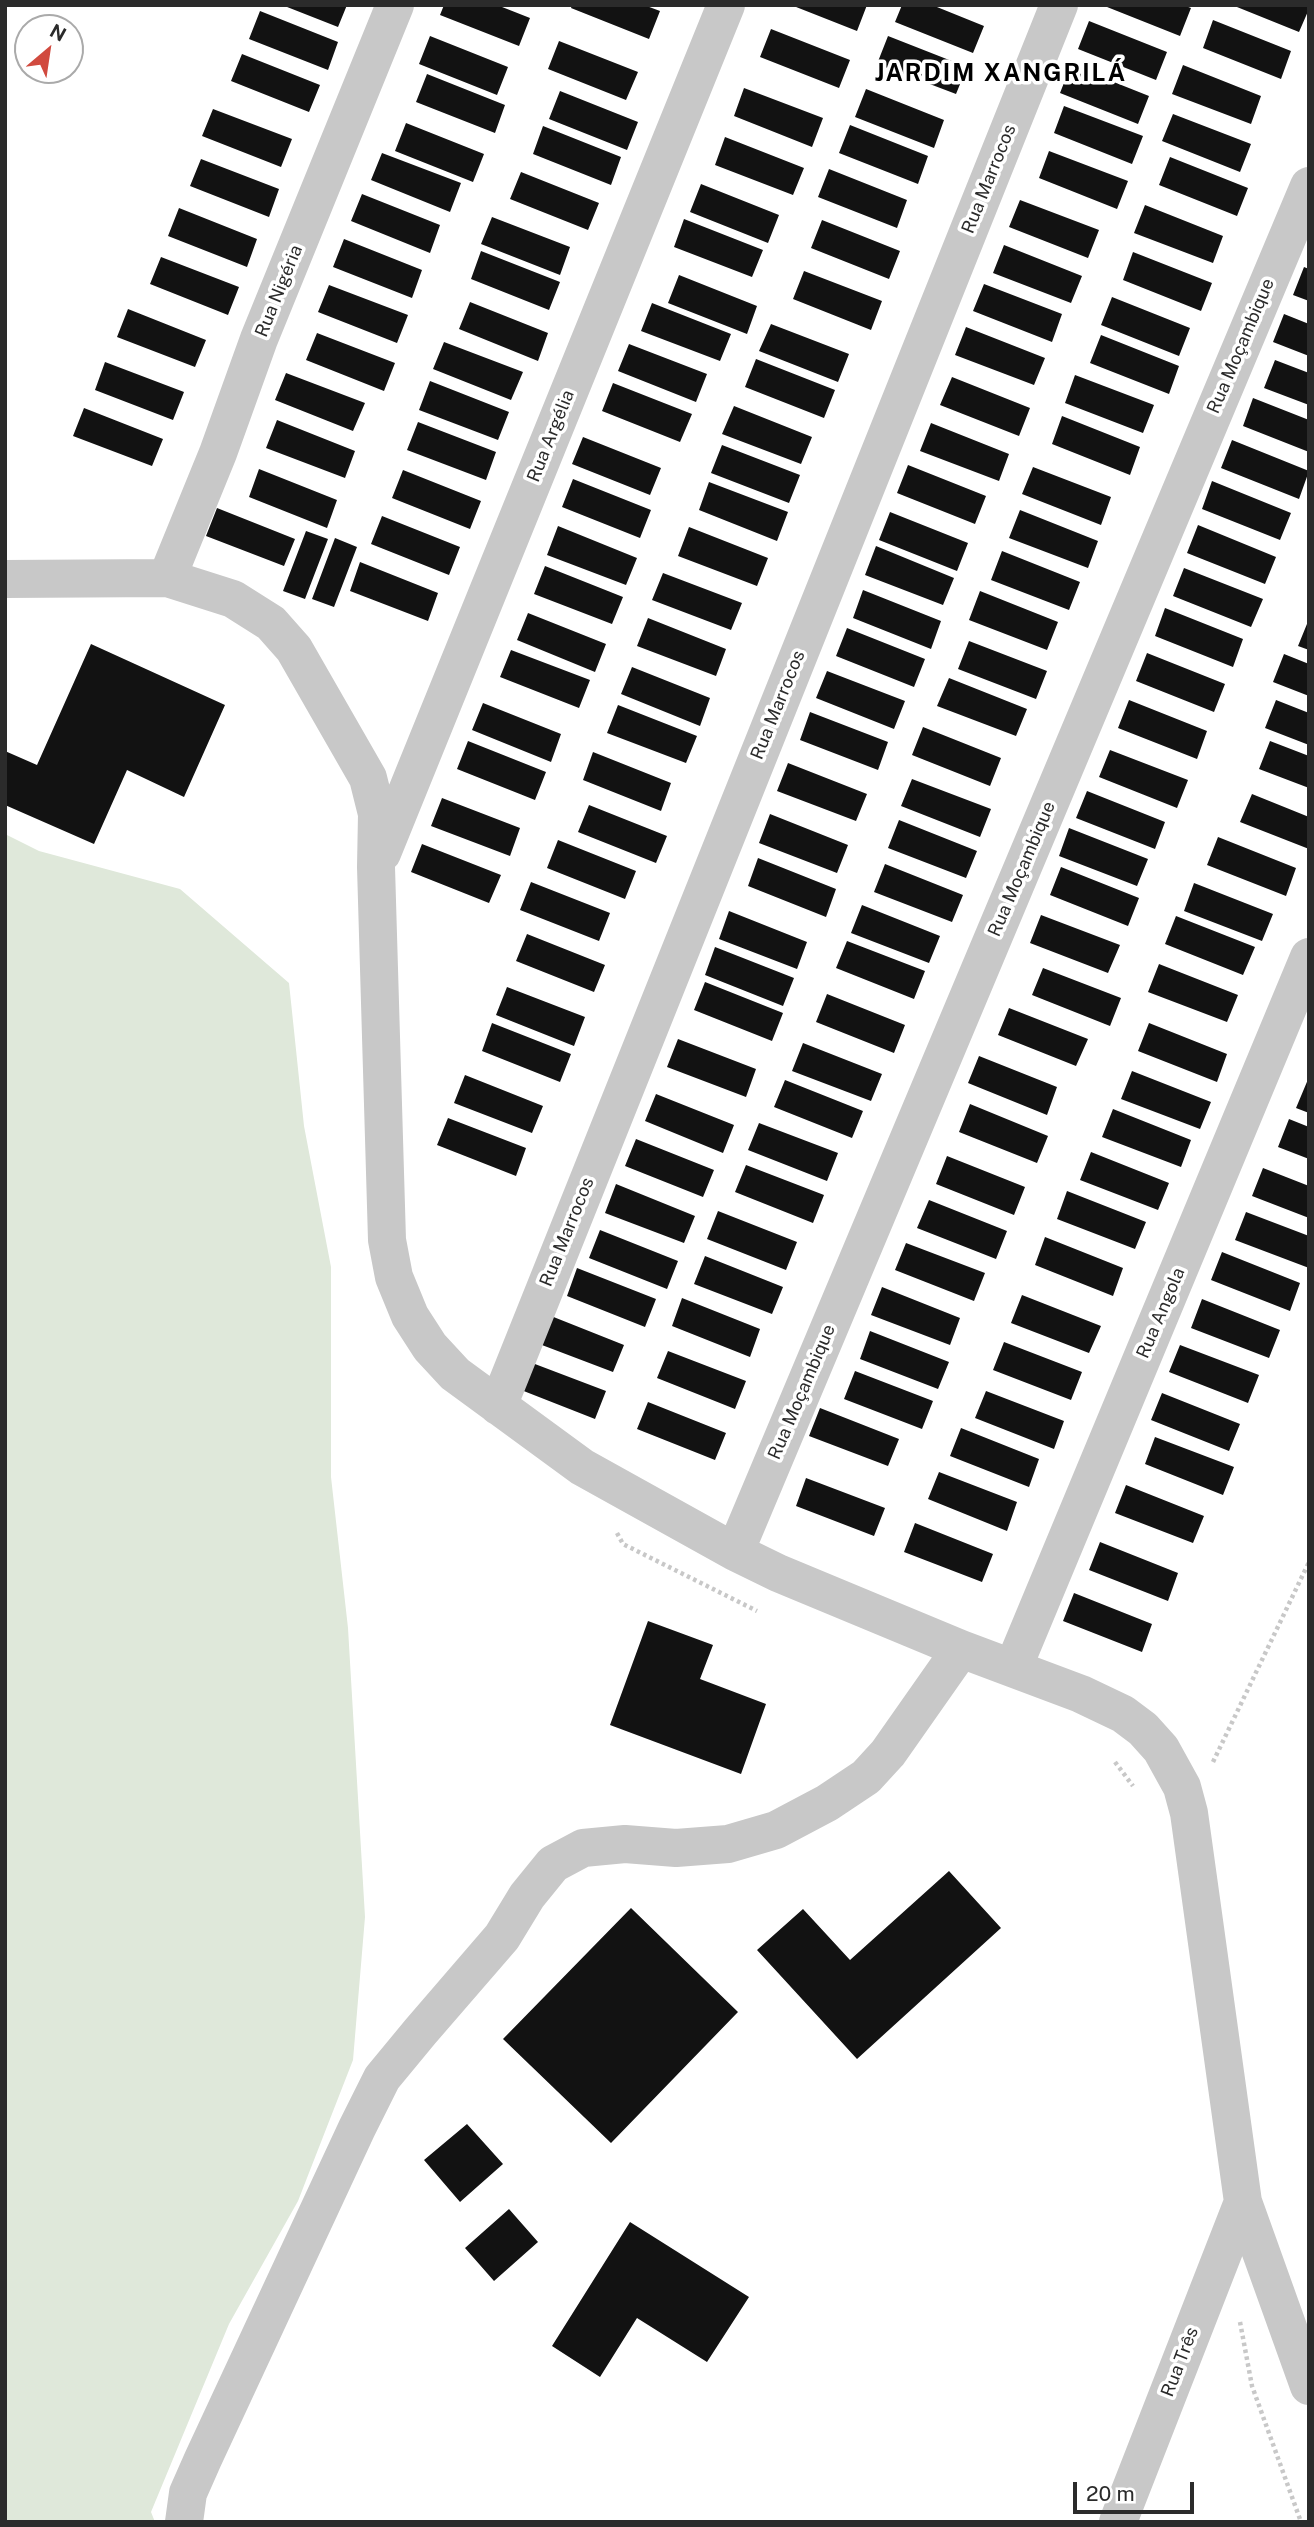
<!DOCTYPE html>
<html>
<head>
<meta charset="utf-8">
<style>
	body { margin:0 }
	#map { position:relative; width:1314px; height:2527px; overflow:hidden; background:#fff; font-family:"Public Sans",sans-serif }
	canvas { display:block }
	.frame { position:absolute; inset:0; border:7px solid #2b2b2b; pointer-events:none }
	.north { position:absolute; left:14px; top:14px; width:70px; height:70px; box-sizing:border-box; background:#fff; border:2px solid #aaa; border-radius:50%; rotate:29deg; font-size:19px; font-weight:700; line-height:28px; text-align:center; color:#2b2b2b }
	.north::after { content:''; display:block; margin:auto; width:24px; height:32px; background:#d14a3f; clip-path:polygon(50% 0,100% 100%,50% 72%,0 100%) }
	.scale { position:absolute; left:1073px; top:2482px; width:121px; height:32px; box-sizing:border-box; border:4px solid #2b2b2b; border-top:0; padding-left:9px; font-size:21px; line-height:24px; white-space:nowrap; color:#2b2b2b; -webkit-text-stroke:5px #fff; paint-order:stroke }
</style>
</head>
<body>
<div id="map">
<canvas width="1314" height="2527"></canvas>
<div class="frame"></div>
<div class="north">N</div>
<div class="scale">20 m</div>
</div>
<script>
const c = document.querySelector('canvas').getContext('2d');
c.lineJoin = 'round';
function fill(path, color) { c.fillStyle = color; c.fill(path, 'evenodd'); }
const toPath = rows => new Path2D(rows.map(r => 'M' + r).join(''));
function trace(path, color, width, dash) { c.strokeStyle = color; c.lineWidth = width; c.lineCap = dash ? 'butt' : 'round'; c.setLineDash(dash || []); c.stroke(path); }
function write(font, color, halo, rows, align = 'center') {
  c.font = font + ' "Public Sans",sans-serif'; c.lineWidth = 7; c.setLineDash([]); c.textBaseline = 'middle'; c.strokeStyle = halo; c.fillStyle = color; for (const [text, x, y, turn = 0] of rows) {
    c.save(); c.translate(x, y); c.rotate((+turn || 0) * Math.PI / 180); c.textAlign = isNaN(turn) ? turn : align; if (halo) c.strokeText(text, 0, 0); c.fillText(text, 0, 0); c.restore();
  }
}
const green = toPath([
	[5,834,39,851,180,889,289,983,304,1126,331,1267,331,1477,348,1628,365,1917,353,2060,298,2201,229,2324,151,2512,155,2522,5,2522]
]);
const building = toPath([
	[282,5,347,5,338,27],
	[444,5,497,5,530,18,519,46,440,15],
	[572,5,644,5,660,11,649,39,571,8],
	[791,5,867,5,857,31],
	[902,5,932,5,984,26,973,53,895,22],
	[1102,5,1183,5,1191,8,1180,36],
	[1232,5,1309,5,1309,9,1299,32],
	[260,11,338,42,328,70,249,39],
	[1213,20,1291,51,1281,79,1203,48],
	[1089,21,1167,52,1156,80,1078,49],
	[771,29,850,60,839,88,760,57],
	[430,36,508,67,497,95,419,64],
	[888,36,967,67,956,94,877,64],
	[559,41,638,72,626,100,548,69],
	[242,54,320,85,309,112,231,81],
	[1071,65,1149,96,1138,124,1060,93],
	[1183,65,1261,96,1251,124,1172,94],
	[427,74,505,105,495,133,416,102],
	[744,88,823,118,812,147,734,116],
	[866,89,944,120,934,148,855,117],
	[560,91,638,122,627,150,549,119],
	[1064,106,1143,136,1132,164,1054,133],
	[213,109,292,139,281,167,202,136],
	[1173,114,1251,144,1240,172,1162,141],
	[406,123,484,154,473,182,395,151],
	[850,125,928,156,918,184,839,153],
	[543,126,621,157,611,185,533,154],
	[725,137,804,168,793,195,715,165],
	[1049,151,1128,181,1117,209,1039,178],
	[382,153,461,183,450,212,371,180],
	[1170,157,1248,188,1237,216,1159,185],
	[201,159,279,189,269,217,190,186],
	[829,169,907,200,897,228,818,197],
	[521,172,599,203,588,230,510,199],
	[701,184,779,215,768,243,690,212],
	[362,194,440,225,430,253,351,221],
	[1020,200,1099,230,1088,258,1009,227],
	[1145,205,1223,236,1213,263,1134,233],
	[179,208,257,239,247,267,168,236],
	[492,217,570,247,560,275,481,244],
	[684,219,763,250,752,277,674,247],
	[822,220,900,251,889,279,811,248],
	[344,239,422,270,412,298,333,267],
	[1004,245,1082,276,1071,303,993,273],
	[481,251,560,282,549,310,471,279],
	[1133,252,1212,283,1201,311,1123,280],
	[161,257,239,287,228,315,150,284],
	[1304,267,1309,269,1309,301,1293,295],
	[804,271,882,301,871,330,793,299],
	[679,275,757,306,747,334,668,303],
	[984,284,1062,314,1052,342,973,311],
	[329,285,408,315,397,343,318,312],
	[1112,297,1190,328,1179,356,1101,325],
	[470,302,548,333,538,361,459,329],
	[652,303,731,334,720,361,641,331],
	[128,309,206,340,195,367,117,337],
	[1284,314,1309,324,1309,356,1273,342],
	[771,324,849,354,838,382,759,351],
	[966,327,1045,358,1034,385,955,355],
	[317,333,395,363,384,391,306,360],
	[1101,335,1179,366,1169,394,1090,363],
	[444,342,523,372,511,400,433,369],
	[629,344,707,374,696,402,618,371],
	[756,359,835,390,824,418,745,387],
	[1275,360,1309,373,1309,405,1264,388],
	[105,362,184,392,173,420,95,390],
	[286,373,365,403,353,431,275,400],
	[1075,375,1154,405,1143,433,1065,403],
	[952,377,1030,408,1019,436,940,405],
	[430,381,509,412,498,440,419,410],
	[613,383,692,414,680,442,602,411],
	[1253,398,1309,420,1309,452,1243,426],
	[734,406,812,437,801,464,722,434],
	[84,408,163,439,152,466,73,436],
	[1062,416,1140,447,1130,475,1052,444],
	[277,420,355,451,345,478,266,448],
	[418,422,496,452,486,480,407,450],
	[931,423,1009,454,999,481,920,451],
	[583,437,661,468,650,495,572,464],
	[1232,440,1309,471,1299,499,1221,468],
	[722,445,800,475,789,503,711,473],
	[908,465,986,496,975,524,897,493],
	[1033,467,1111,497,1101,525,1022,494],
	[259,469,337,500,327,528,249,497],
	[403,470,481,501,470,529,392,498],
	[573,479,651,510,640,538,562,507],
	[1212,481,1291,513,1280,540,1202,509],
	[709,482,788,512,777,541,699,510],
	[217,508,295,539,284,566,206,536],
	[1020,510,1098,541,1088,568,1009,538],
	[890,512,968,543,957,571,879,540],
	[382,516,460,547,449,575,371,544],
	[1198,525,1276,557,1265,584,1187,553],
	[558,526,637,558,626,585,547,555],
	[689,527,768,558,757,586,678,556],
	[306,531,328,539,305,599,283,591],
	[335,538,357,547,334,607,312,599],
	[876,546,954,578,943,605,865,575],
	[1002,551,1080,582,1069,610,991,580],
	[360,562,438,593,428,621,350,591],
	[545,566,623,597,612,624,534,594],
	[1184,568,1263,599,1251,627,1173,596],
	[663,573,742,603,731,630,652,600],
	[863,590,941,621,931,649,853,618],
	[980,591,1058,622,1047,650,969,620],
	[1165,608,1243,639,1233,667,1155,636],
	[528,613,606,644,595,672,517,640],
	[648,618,726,649,716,676,637,646],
	[1309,619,1309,650,1298,646],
	[847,628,925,659,914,687,836,656],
	[969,641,1047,671,1036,699,958,669],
	[91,644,225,705,184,797,127,770,94,844,5,805,5,751,37,765],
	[511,650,590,680,579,708,500,677],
	[1147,653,1225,684,1214,712,1136,681],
	[1284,654,1309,664,1309,696,1273,682],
	[632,667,710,698,700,726,621,694],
	[827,671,905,701,894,729,816,698],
	[949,678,1027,709,1016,736,937,706],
	[1129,700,1207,731,1197,759,1118,728],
	[1276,700,1309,713,1309,745,1265,728],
	[483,703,561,734,551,762,472,730],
	[618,705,697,736,686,763,607,733],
	[810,712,888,742,878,770,800,740],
	[923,727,1001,758,990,786,912,755],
	[468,741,546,772,535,800,457,769],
	[1270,741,1309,756,1309,788,1259,769],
	[1110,750,1188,780,1177,808,1099,777],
	[593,752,671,783,661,811,583,780],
	[788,763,867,794,856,821,777,791],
	[912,779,991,809,980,837,901,806],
	[1087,791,1165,822,1155,849,1076,818],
	[1252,794,1309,817,1309,849,1240,822],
	[442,798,520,828,510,856,431,826],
	[589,805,667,836,656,863,578,832],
	[770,814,848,845,837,873,759,843],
	[899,820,977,851,966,878,888,848],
	[1069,828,1148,859,1137,886,1059,856],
	[1218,837,1296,868,1286,896,1207,865],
	[558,840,636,871,625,899,547,868],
	[422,844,501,875,489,903,411,872],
	[758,858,836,889,826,917,748,886],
	[885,864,963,895,952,922,874,892],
	[1061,867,1139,898,1128,926,1050,895],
	[531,882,610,913,599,941,520,910],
	[1194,883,1273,914,1262,941,1184,911],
	[862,905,940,936,929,963,851,933],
	[729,911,807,942,797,969,719,939],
	[1041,915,1120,945,1108,973,1030,943],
	[1176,916,1255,947,1243,975,1165,944],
	[527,934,605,965,594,992,516,961],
	[847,941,925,971,914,999,836,968],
	[715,947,794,978,783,1006,705,975],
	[1159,964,1238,995,1227,1022,1148,992],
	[1043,968,1121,998,1110,1026,1032,995],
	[705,982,783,1013,772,1041,694,1010],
	[507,987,585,1017,574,1046,496,1015],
	[827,994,905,1025,894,1053,816,1022],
	[1009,1008,1088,1039,1076,1066,998,1035],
	[492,1023,571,1054,560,1082,482,1051],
	[1149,1023,1227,1054,1217,1082,1138,1051],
	[678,1039,756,1069,746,1097,667,1067],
	[803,1043,882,1074,871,1101,792,1071],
	[979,1056,1057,1087,1047,1115,968,1083],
	[1132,1071,1211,1102,1200,1129,1121,1099],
	[465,1075,543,1106,532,1133,454,1103],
	[1309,1077,1309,1113,1296,1108],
	[785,1080,863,1111,852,1138,774,1107],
	[656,1094,734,1125,723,1153,645,1121],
	[970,1104,1048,1136,1037,1163,959,1132],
	[1113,1109,1191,1140,1181,1167,1102,1137],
	[448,1118,526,1148,516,1176,437,1145],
	[1289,1119,1309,1127,1309,1159,1278,1147],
	[759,1123,838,1153,827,1181,748,1150],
	[636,1139,714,1170,703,1197,625,1166],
	[1091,1152,1169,1183,1158,1210,1080,1180],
	[947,1156,1025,1187,1014,1215,936,1184],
	[746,1165,824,1195,813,1223,735,1192],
	[1263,1168,1309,1186,1309,1218,1252,1196],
	[616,1184,695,1216,684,1243,605,1213],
	[1067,1191,1146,1222,1135,1249,1057,1219],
	[929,1200,1007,1231,996,1259,917,1228],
	[718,1211,797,1242,786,1270,707,1239],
	[1246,1212,1309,1236,1309,1268,1235,1240],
	[600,1230,678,1261,667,1289,589,1258],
	[1045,1237,1123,1268,1113,1296,1035,1265],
	[906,1243,985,1273,974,1301,895,1270],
	[1222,1252,1300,1283,1290,1311,1211,1280],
	[705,1256,783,1287,772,1314,694,1284],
	[577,1268,656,1299,645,1327,567,1296],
	[882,1287,960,1318,950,1345,871,1315],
	[1022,1295,1101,1326,1089,1353,1011,1323],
	[682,1298,760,1329,750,1357,672,1326],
	[1202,1299,1280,1330,1269,1358,1191,1328],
	[546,1314,624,1345,613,1372,534,1342],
	[870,1331,949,1362,938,1389,860,1359],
	[1004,1342,1082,1372,1071,1400,993,1370],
	[1180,1345,1259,1375,1248,1403,1169,1372],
	[668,1351,746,1381,735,1409,657,1378],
	[527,1361,606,1391,595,1419,516,1388],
	[855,1371,933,1401,922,1429,844,1399],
	[986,1391,1064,1421,1054,1449,975,1418],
	[1162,1393,1240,1424,1229,1451,1151,1420],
	[648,1402,726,1433,715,1460,637,1429],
	[820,1408,899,1439,888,1466,809,1436],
	[961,1428,1039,1459,1029,1487,950,1456],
	[1155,1437,1234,1467,1223,1495,1145,1464],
	[939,1472,1017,1502,1007,1531,928,1499],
	[806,1478,885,1508,874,1536,796,1506],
	[1126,1485,1204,1516,1193,1543,1115,1513],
	[915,1523,993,1554,982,1582,904,1552],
	[1100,1542,1178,1573,1168,1601,1089,1570],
	[1074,1593,1152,1624,1142,1652,1063,1621],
	[648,1621,713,1645,700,1679,766,1704,741,1774,610,1725],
	[949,1871,1001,1928,857,2059,757,1950,803,1909,850,1960],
	[631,1908,738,2012,611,2143,503,2039],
	[467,2124,503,2164,460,2202,424,2160],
	[509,2209,538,2242,494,2281,465,2248],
	[630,2222,749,2297,707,2362,637,2318,600,2377,552,2346]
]);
const path = toPath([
	[617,1533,623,1544,757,1611],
	[1115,1762,1133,1786],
	[1213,1762,1309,1562],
	[1240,2322,1252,2386,1301,2522]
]);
const minor = toPath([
	[167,578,218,453,259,339,395,5],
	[5,579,167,578,233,599,271,623,294,649,368,778,377,814,376,867,387,1240,394,1277,410,1316,430,1347,455,1374,582,1467,735,1552,778,1573,961,1649,1081,1694,1123,1714,1143,1729,1161,1749,1182,1787,1189,1813,1243,2202,1309,2386],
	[382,853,726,5],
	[498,1406,1059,5],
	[735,1552,1309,186],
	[1013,1668,1309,957],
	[184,2522,188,2493,203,2459,357,2128,382,2078,420,2032,502,1937,527,1896,553,1864,583,1848,625,1844,676,1848,728,1844,776,1830,827,1803,866,1777,888,1753,961,1649],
	[1118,2522,1243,2202]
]);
const streetNames = [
	["Rua Marrocos",989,179,-68],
	["Rua Nigéria",279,291,-68],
	["Rua Moçambique",1241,346,-67],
	["Rua Argélia",551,436,-68],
	["Rua Marrocos",778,705,-68],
	["Rua Moçambique",1022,869,-67],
	["Rua Marrocos",567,1232,-68],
	["Rua Angola",1161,1313,-67],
	["Rua Moçambique",802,1392,-67],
	["Rua Três",1180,2362,-69]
];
const districtNames = [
	["JARDIM XANGRILÁ",1001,74]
];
fill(green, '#dfe8da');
fill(building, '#121212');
trace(path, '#c8c8c8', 4.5, [3.5, 3.5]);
trace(minor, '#c8c8c8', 38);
write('18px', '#2b2b2b', '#fff', streetNames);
c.letterSpacing = '2px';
write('bold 24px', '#000', '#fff', districtNames);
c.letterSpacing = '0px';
</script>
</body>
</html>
